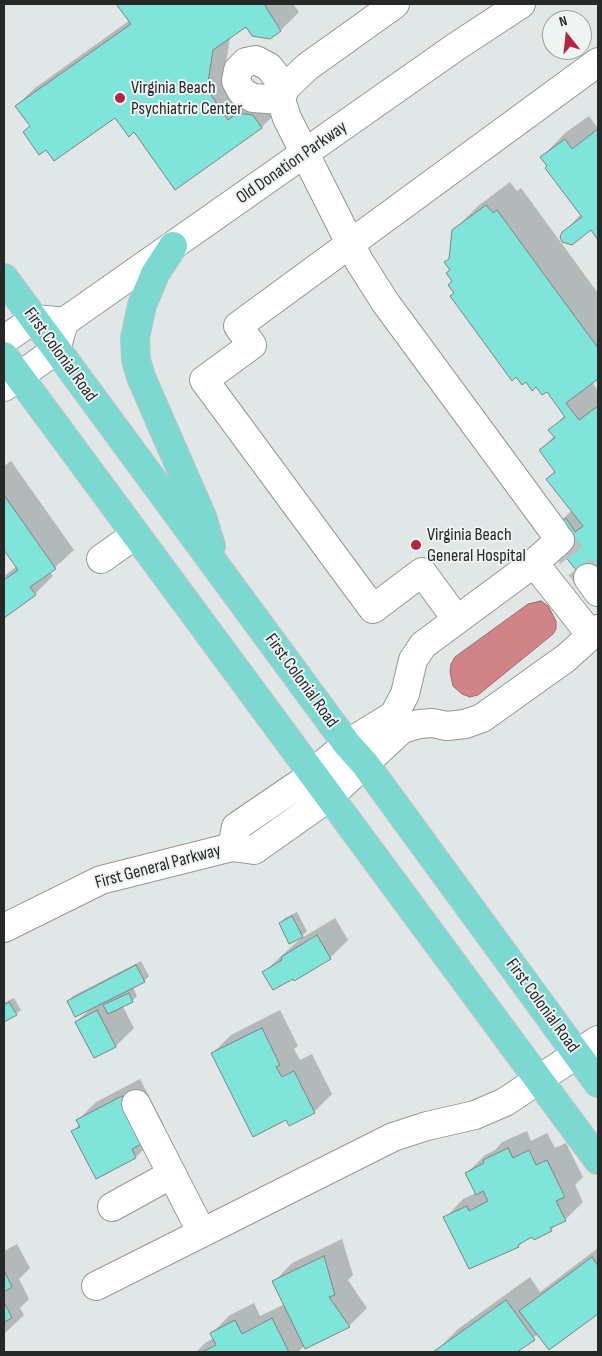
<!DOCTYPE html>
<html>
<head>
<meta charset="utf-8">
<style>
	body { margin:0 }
	#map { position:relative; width:602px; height:1356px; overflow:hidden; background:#e0e7e6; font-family:"Sofia Sans Condensed",sans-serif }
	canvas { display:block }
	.frame { position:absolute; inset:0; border:5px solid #262928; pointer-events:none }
	.north { position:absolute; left:542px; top:10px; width:50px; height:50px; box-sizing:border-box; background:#eef4f3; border:1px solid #9ea3a2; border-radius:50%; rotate:344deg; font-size:14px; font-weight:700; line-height:20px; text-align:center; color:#262928 }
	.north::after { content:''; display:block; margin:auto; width:18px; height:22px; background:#b6243f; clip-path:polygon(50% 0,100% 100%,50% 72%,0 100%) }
</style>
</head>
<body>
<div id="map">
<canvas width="602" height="1356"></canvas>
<div class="frame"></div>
<div class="north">N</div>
</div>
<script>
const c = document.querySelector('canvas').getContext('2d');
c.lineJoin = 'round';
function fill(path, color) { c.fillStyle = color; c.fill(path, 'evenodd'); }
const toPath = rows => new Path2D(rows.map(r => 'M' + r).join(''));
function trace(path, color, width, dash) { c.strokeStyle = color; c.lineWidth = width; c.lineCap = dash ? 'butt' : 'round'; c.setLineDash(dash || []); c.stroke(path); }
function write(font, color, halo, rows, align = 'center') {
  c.font = font + ' "Sofia Sans Condensed",sans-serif'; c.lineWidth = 4; c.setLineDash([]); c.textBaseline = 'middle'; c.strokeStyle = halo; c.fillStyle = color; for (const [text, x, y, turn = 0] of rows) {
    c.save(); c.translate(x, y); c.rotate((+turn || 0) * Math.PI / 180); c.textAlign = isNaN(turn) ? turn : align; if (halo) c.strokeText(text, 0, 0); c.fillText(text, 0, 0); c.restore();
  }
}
const water = toPath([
	[541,601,548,606,556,621,556,629,553,634,478,695,470,697,462,694,453,686,450,672,451,664,455,657,528,604,541,601]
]);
const shadow = toPath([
	[118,4,293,4,299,12,281,30,269,38,246,25,230,37,225,70,280,109,262,127,176,188,135,131,116,116,31,126,16,106,35,88,130,20],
	[589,116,596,126,598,125,598,238,591,228,563,233,581,214,542,157,565,133],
	[510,182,517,191,521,188,598,293,598,378,592,382,598,391,598,579,556,526,572,510,556,471,540,450,554,436,550,430,565,415,547,391,537,386,455,292,450,258,454,230,478,206],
	[11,461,74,550,50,572,53,576,35,594,4,617,4,576,17,566,4,547,4,466],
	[297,912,307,931,302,936,280,923,285,918],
	[335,918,348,940,330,958,295,979,264,972,300,939],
	[141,961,149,976,144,981,133,987,137,996,132,1001,122,1005,134,1028,116,1046,95,1057,76,1022,89,1010,68,1001,73,996],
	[14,998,21,1010,16,1014,4,1021,4,1003],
	[280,1010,298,1046,294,1049,300,1060,312,1054,332,1094,314,1112,287,1118,213,1053,231,1035],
	[140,1079,163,1123,151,1135,154,1139,136,1157,73,1131,80,1124,78,1120,96,1102],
	[527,1131,531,1141,547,1133,555,1148,566,1143,583,1177,575,1185,583,1202,565,1220,558,1223,551,1230,533,1236,525,1239,519,1246,469,1268,445,1218,463,1199,476,1193,467,1173,485,1155,495,1150,502,1142],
	[342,1239,353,1275,348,1280,367,1308,349,1326,306,1347,305,1345,298,1352,196,1352,205,1343,214,1338,212,1333,230,1315,254,1303,260,1316,285,1304,274,1282,292,1263],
	[221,1341,207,1351,207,1349],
	[17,1244,30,1268,19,1279,29,1299,20,1308,24,1315,4,1334,4,1251],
	[598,1248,598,1312,549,1348,538,1334,515,1352,435,1352,458,1329,530,1277,540,1292]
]);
const building = toPath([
	[116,4,264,4,281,31,270,39,252,36,246,27,213,50,207,89,228,120,237,113,253,115,262,128,175,190,134,132,129,137,115,118,54,161,46,150,39,155,23,132,30,126,15,106,131,24,116,4],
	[598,129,598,240,591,230,572,245,562,242,560,237,562,232,582,217,545,168,547,166,540,157,565,139,572,149,598,129],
	[486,205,493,213,497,210,598,348,598,379,566,403,579,420,598,406,598,581,577,571,564,555,557,543,555,526,566,518,575,532,583,526,546,479,555,472,539,450,555,438,548,430,565,417,547,392,542,395,536,387,532,391,526,382,522,385,516,377,512,381,450,296,454,293,448,285,452,281,446,273,450,270,444,262,449,259,452,230,486,205],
	[4,495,56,569,30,587,36,595,4,618,4,580,18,570,4,550,4,495],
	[292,916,303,937,289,944,279,923,292,916],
	[317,935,331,959,294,981,293,979,273,990,262,972,282,960,281,957,317,935],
	[136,965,145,982,75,1017,67,1001,136,965],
	[129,993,133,1002,108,1014,103,1005,129,993],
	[9,1002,17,1015,4,1022,4,1005,9,1002],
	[97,1010,116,1047,94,1058,75,1022,97,1010],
	[262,1028,280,1065,276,1067,282,1077,294,1071,315,1113,289,1126,286,1120,253,1137,211,1053,262,1028],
	[122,1096,145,1142,132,1149,136,1158,96,1179,71,1131,80,1127,76,1120,122,1096],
	[508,1148,513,1158,529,1150,536,1165,547,1160,565,1197,556,1201,566,1221,550,1228,552,1231,534,1240,532,1237,518,1245,519,1247,469,1269,443,1217,467,1206,469,1211,488,1201,483,1191,476,1195,465,1173,484,1163,483,1160,508,1148],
	[324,1256,335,1295,329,1297,350,1327,305,1349,272,1281,324,1256],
	[592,1257,598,1266,598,1314,549,1350,519,1311,592,1257],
	[4,1270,12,1287,4,1292,4,1270],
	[506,1300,535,1340,517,1352,433,1352,506,1300],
	[4,1302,12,1318,4,1322,4,1302],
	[272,1318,289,1352,202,1352,216,1345,210,1333,235,1320,242,1334,272,1318]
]);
const minorTunnel = toPath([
	[555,533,588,578]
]);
const minor = toPath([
	[395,4,307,67,285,88,281,100,287,118,359,261,385,302,555,533],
	[281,100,253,98,242,92,236,81,238,70,246,62,256,60,269,67,285,88],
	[4,340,34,319,57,321],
	[4,387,56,350,64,322,457,46,521,4],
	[101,559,135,535],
	[534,563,591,635],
	[588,578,598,592],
	[457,620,422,572,373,609,204,380,252,345,238,326,598,62],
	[232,847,236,827,302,782,347,744,394,715,405,694,413,660,423,645,534,563,560,540],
	[4,928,101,880,232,847,254,850,329,797,402,729,419,724,432,723,447,726,465,724,482,718,566,658,598,629],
	[136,1104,202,1233],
	[112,1207,172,1174],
	[96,1286,393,1137,427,1126,475,1115,505,1102,598,1040]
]);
const major = toPath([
	[173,246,155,274,142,305,135,338,136,360,141,377,202,517,211,546],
	[4,278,347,744,365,764,598,1083],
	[4,356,598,1160]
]);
const markers = [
	[120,98,6,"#b6243f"],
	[416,545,6,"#b6243f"]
];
const poiNames = [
	["Virginia Beach",131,88],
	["Psychiatric Center",131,109],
	["Virginia Beach",427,535],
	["General Hospital",427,556]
];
const streetNames = [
	["Old Donation Parkway",292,163,-35],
	["First Colonial Road",60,355,54],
	["First Colonial Road",301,681,54],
	["First General Parkway",158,867,-15],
	["First Colonial Road",542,1006,54]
];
fill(water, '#d18487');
trace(water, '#9e696a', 1);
fill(shadow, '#0003');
fill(building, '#7fe4d9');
trace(building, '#7e8483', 1);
trace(minorTunnel, '#bbc1c0', 28, [28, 14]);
trace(minor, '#929897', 30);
trace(major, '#c2c3c3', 30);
trace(minor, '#fff', 28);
trace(major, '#7cd9d1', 28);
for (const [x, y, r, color] of markers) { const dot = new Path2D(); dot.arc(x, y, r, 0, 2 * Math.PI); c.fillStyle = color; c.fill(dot); trace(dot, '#eef4f3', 2); }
write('18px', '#262928', '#eef4f3', poiNames, 'left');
write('18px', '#262928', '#eef4f3', streetNames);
</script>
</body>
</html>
